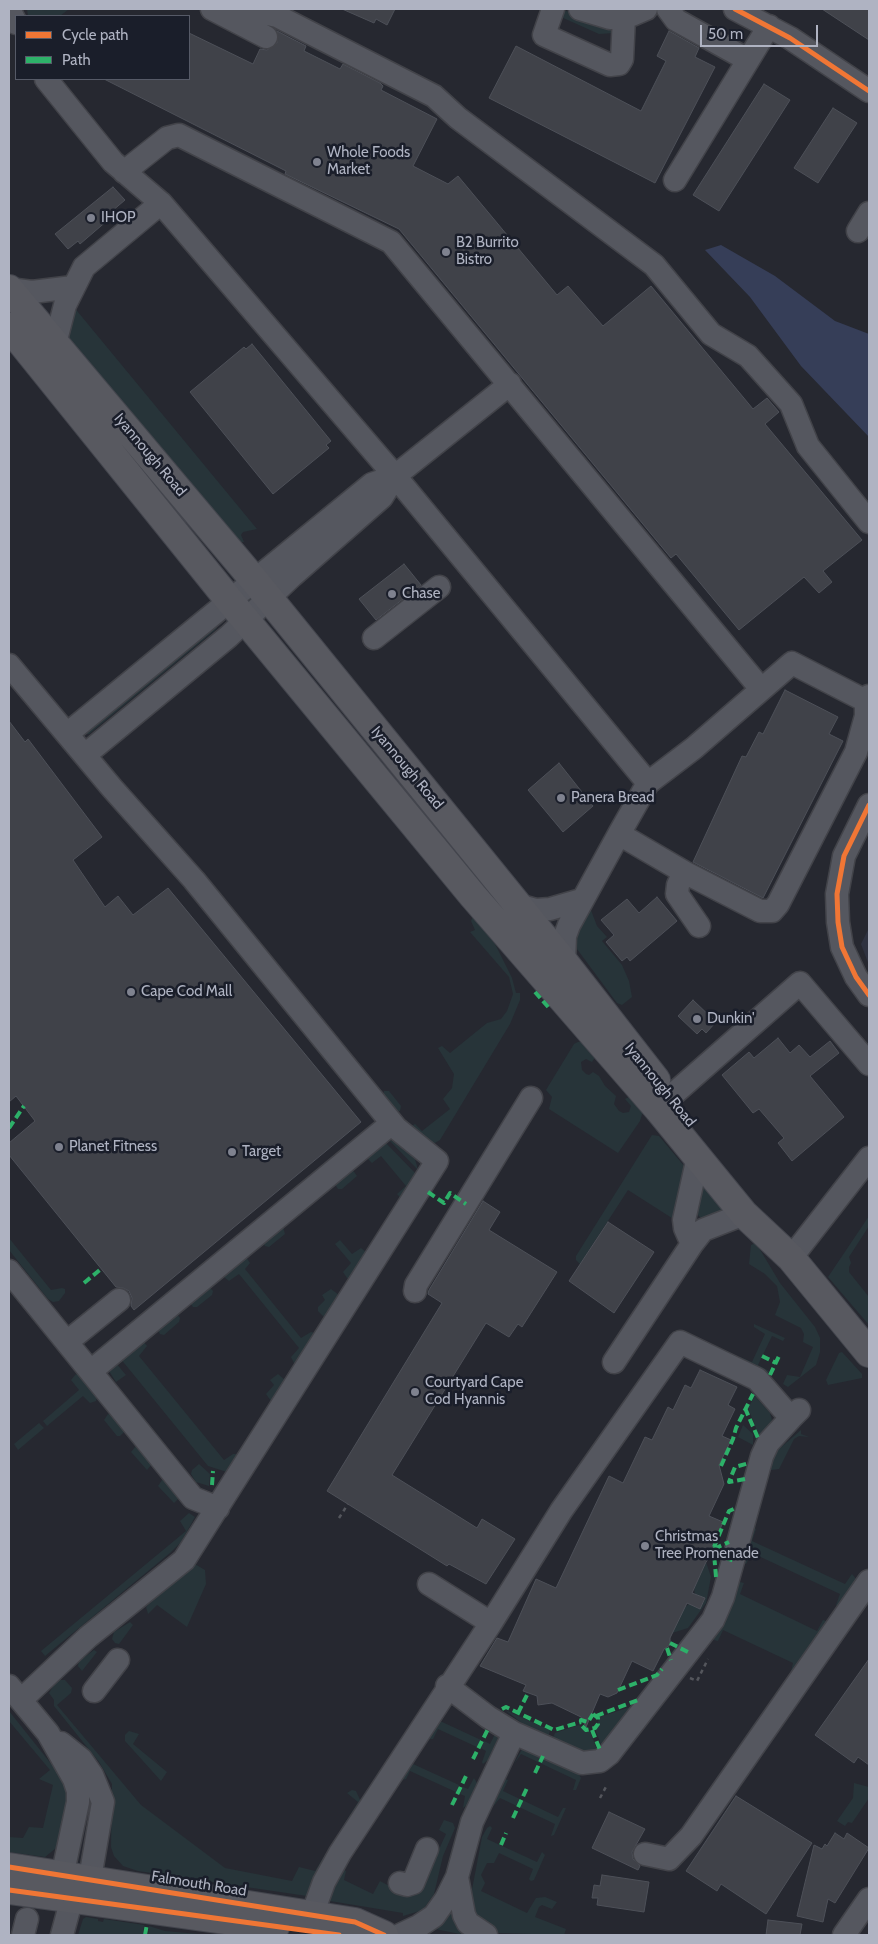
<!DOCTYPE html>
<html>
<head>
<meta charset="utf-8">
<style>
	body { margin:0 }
	#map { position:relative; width:878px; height:1944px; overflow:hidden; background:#262830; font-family:Cabin,sans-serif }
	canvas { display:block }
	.frame { position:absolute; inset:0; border:10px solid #afb3c2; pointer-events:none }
	.legend { position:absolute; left:15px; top:15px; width:175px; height:65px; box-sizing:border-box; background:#1a1e2a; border:1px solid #565a67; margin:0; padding:6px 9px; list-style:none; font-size:15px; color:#afb3c2 }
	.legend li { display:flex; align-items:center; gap:10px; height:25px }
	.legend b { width:25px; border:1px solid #565a67 }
	.scale { position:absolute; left:700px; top:25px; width:118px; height:22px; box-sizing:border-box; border:2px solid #afb3c2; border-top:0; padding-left:6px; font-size:15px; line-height:18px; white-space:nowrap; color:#afb3c2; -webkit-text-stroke:4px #1a1e2a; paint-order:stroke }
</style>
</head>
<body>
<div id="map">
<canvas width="878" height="1944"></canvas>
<div class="frame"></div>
<ul class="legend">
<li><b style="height:6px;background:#f07635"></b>Cycle path</li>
<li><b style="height:6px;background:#2db169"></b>Path</li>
</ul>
<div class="scale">50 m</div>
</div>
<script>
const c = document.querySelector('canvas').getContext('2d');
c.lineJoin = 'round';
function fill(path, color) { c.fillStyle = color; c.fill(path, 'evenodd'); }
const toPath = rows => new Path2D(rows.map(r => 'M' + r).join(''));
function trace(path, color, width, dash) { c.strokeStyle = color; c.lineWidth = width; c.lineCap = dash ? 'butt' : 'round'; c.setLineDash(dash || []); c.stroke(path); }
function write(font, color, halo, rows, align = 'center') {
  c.font = font + ' Cabin,sans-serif'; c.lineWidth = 5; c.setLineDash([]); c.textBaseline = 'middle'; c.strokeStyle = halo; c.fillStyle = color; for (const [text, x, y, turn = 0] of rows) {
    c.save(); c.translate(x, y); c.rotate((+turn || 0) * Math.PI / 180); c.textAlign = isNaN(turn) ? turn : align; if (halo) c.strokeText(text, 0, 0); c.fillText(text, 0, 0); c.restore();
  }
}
const airport = toPath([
	[869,928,869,965,861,944]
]);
const green = toPath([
	[27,9,69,9,60,16,28,16],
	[564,10,590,21,614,25,614,33,599,34,561,17],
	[73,306,257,529,243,532,241,535,244,542,239,542,69,340,67,336],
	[216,625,217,628,214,631,89,734,84,734],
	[589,905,597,926,607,937,602,941,622,965,629,981,632,997,622,1005,617,1003,574,945,573,925],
	[473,916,495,944,512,978,516,993,520,993,520,1000,510,1024,440,1140,433,1144,410,1127,415,1124,422,1131,450,1109,443,1099,452,1088,454,1074,438,1048,442,1046,450,1053,487,1023,501,1019,507,1011,513,994,509,977,470,932,475,930,471,921],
	[578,1042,584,1042,596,1056,592,1062,586,1059,581,1062,582,1070,586,1074,589,1075,593,1072,599,1076,605,1086,616,1096,614,1104,619,1111,623,1113,629,1112,631,1106,625,1099,629,1097,643,1111,640,1121,618,1153,549,1109,552,1097,546,1090,574,1044],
	[384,1091,389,1091,401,1106,400,1111,396,1111,383,1095],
	[652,1135,659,1136,685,1167,675,1220,628,1190,580,1264,576,1260,576,1256],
	[389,1140,395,1142,415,1159,418,1170],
	[384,1141,416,1174,400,1197,397,1194,406,1186,381,1156,372,1163,367,1158],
	[352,1169,357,1176,342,1189,338,1189,334,1183],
	[699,1176,730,1210,702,1219,697,1214],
	[869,1216,869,1226,849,1257,851,1263,849,1267,849,1272,869,1297,869,1325,828,1277],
	[283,1227,285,1234,269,1247,265,1246,263,1242],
	[9,1238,51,1290,62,1288,65,1289,65,1293,59,1301,53,1302,48,1299,9,1250],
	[340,1240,352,1254,361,1248,366,1252,351,1278,347,1278,343,1272,351,1263,335,1244],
	[756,1243,780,1283,815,1327,820,1338,820,1352,816,1365,788,1387,783,1384,787,1375,800,1377,813,1347,803,1342,804,1334,801,1328,775,1315,780,1302,777,1286,765,1274,749,1264,751,1245],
	[246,1257,250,1263,245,1269,301,1338,311,1332,315,1333,297,1363,294,1363,291,1357,299,1348,239,1274,229,1281,224,1277,223,1275],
	[209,1287,213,1291,212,1295,197,1307,193,1307,190,1303],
	[331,1289,339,1295,324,1317,318,1311,318,1307,325,1300,322,1295],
	[177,1314,180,1318,179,1322,164,1335,160,1334,158,1330],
	[754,1324,785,1338,783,1341,772,1336,758,1365,769,1371,768,1374,739,1359,740,1357,752,1362,765,1334,754,1327],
	[143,1341,147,1346,139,1356,224,1460,233,1454,236,1454,238,1458,230,1473,208,1466,120,1358],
	[842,1352,862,1374,862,1378,828,1385,826,1380,839,1353],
	[115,1362,126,1375,116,1382,109,1371],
	[76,1374,80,1376,97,1397,96,1401,90,1403,83,1396,47,1426,43,1421,79,1390,71,1380],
	[278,1374,285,1380,271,1401,266,1394,274,1385,270,1380],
	[755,1396,770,1413,772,1420,771,1425,760,1438,748,1408],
	[108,1414,112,1415,125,1431,120,1436,117,1436,104,1420],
	[39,1423,44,1428,18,1450,14,1444],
	[743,1425,753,1434,753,1445,738,1437],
	[801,1430,801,1434,809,1437,799,1436,794,1439,779,1469,771,1470,772,1455],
	[136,1446,152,1464,147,1470,131,1452],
	[199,1464,210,1474,209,1486,196,1482,191,1474,192,1470],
	[162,1480,166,1481,179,1498,174,1503,158,1486],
	[189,1513,195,1517,190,1526,181,1542,170,1553,45,1656,41,1651,186,1531,180,1521],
	[753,1527,756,1529,752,1541,845,1584,852,1574,857,1580,838,1607,836,1605,840,1594,752,1553,746,1564,744,1563],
	[706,1562,711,1577,706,1603,688,1628,672,1633,685,1607,689,1604,700,1609,705,1599,695,1594,694,1589],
	[193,1563,205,1570,206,1584,187,1627,157,1605,148,1614,146,1607,149,1604,180,1577],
	[740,1582,744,1583,740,1594,817,1631,823,1620,829,1622,790,1676,793,1663,723,1630,718,1641,714,1640,712,1637,735,1584],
	[130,1622,133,1625,119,1644,115,1643,112,1639,114,1632],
	[94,1650,97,1652,82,1671,78,1666,79,1661],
	[57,1680,65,1680,72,1688,71,1693,57,1705,141,1805,225,1868,292,1881,299,1867,315,1871,358,1802,347,1793,352,1790,356,1791,361,1802,307,1896,138,1871,123,1866,114,1856,111,1847,112,1784,99,1762,54,1706,54,1700,49,1693],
	[633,1706,602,1747,595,1729,600,1717],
	[505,1710,550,1730,548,1738,527,1727],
	[9,1711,64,1780,69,1795,61,1840,56,1848,45,1857,9,1852,9,1837,23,1838,29,1827,43,1828,53,1785,39,1779,50,1770,9,1721],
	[440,1721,481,1740,477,1747,438,1729,433,1739,429,1739,427,1736],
	[579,1725,590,1731,597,1750,585,1753,552,1740,555,1733],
	[129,1731,139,1734,133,1744,167,1772,161,1781,125,1741,125,1735],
	[495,1734,498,1738,488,1760,483,1764,482,1762,486,1751,481,1748,484,1741,490,1744],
	[522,1749,578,1773,581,1778,576,1790,573,1790,576,1780,521,1754,514,1764],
	[417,1752,413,1764,459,1785,456,1792,410,1771,406,1779,402,1780],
	[474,1778,477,1783,467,1805,463,1808,465,1796,460,1794,463,1787,468,1789],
	[505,1779,508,1780,503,1791,558,1817,563,1808,566,1808,554,1835,551,1836,555,1824,500,1798,492,1808],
	[854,1783,869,1787,869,1798,852,1823,848,1822,845,1826,837,1821,853,1798],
	[444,1820,453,1823,455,1828,443,1856,434,1894,423,1910,403,1916,403,1913,330,1901,328,1898,341,1868,346,1871,344,1880,373,1894,380,1881,393,1888,424,1882,446,1834,439,1830],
	[490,1826,492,1828,487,1839,537,1862,542,1852,545,1855,534,1880,531,1881,529,1879,533,1869,499,1853,494,1863,487,1863,481,1875,485,1883,481,1891,527,1913,536,1898,545,1897,557,1902,552,1909,542,1905,539,1907,535,1917,566,1929,564,1935,498,1933,477,1918,470,1900,482,1837,487,1828],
	[450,1904,463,1932,460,1934,435,1929,432,1927],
	[86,1917,98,1919,98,1921,103,1922,104,1919,144,1925,143,1935,78,1935,83,1919],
	[149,1926,165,1931,210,1935,148,1935]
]);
const water = toPath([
	[721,245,775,276,835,321,869,334,869,437,801,366,750,297,705,250]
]);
const building = toPath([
	[342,9,395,9,387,25,376,19,374,23,342,9],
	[822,9,869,9,869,40,822,9],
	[277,31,306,46,304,51,340,69,343,64,380,83,383,86,381,90,437,119,413,166,448,184,458,176,557,295,568,286,603,326,651,286,753,409,767,398,779,412,765,424,862,540,823,571,832,582,819,593,804,577,739,630,676,554,671,558,399,229,285,174,286,171,104,79,189,79,189,33,253,64,260,49,267,50,277,43,277,31],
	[669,31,699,48,695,57,715,67,655,183,489,98,516,46,641,111,666,61,657,56,669,31],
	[764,84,790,100,719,211,693,195,764,84],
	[833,108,857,123,818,183,794,168,833,108],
	[113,187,125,200,105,217,108,220,80,244,78,241,68,249,55,234,113,187],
	[252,344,331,441,326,445,329,448,273,494,190,392,244,347,246,349,252,344],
	[404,564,421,585,376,620,359,599,404,564],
	[785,690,838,717,829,734,843,741,763,898,693,862,742,756,746,757,759,732,763,734,785,690],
	[9,721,25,742,28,739,102,837,73,860,105,907,118,896,133,915,168,888,361,1122,134,1310,131,1306,132,1298,129,1291,123,1288,116,1287,9,1155,9,1143,35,1121,16,1096,9,1102,9,721],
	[559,763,593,806,563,832,528,790,559,763],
	[657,897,677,921,630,961,627,957,622,961,606,942,614,935,601,920,627,899,639,913,657,897],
	[693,1000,716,1022,706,1033,702,1029,697,1034,678,1016,693,1000],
	[778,1038,790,1053,799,1045,810,1057,830,1041,839,1053,810,1076,844,1117,792,1161,778,1143,784,1138,759,1109,753,1113,722,1075,749,1052,754,1058,778,1038],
	[483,1201,500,1212,489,1230,557,1272,522,1327,518,1324,509,1337,486,1323,392,1475,477,1528,482,1519,515,1539,486,1584,449,1564,447,1566,327,1491,442,1303,428,1294,429,1290,483,1201],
	[608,1222,654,1252,614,1313,569,1281,608,1222],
	[700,1370,737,1387,728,1405,735,1409,722,1436,731,1440,719,1465,724,1484,709,1516,723,1522,714,1544,714,1553,706,1562,692,1593,705,1598,700,1609,687,1603,670,1638,670,1645,664,1649,653,1671,632,1661,617,1693,608,1697,600,1694,586,1727,581,1717,552,1703,538,1705,537,1696,523,1691,526,1685,480,1666,497,1638,508,1642,536,1579,556,1588,609,1476,623,1483,645,1437,652,1440,668,1407,673,1410,685,1385,691,1388,700,1370],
	[869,1659,869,1765,858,1757,854,1763,815,1735,869,1659],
	[736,1796,812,1843,766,1914,721,1884,717,1891,686,1871,736,1796],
	[609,1812,645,1829,632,1852,633,1859,640,1866,638,1870,592,1848,609,1812],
	[835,1833,844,1839,847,1833,869,1848,835,1903,828,1899,823,1922,797,1916,814,1845,822,1849,825,1844,827,1846,835,1833],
	[602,1875,649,1882,644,1912,597,1905,598,1898,592,1898,594,1885,600,1886,602,1875],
	[768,1920,802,1924,800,1935,766,1935,768,1920]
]);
const path = toPath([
	[339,1518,348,1504],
	[690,1678,697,1681,708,1659],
	[600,1798,607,1785]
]);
const minor = toPath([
	[9,9,16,23],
	[212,9,266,37],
	[246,9,277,16,434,96,458,118,654,265,711,334,748,356,791,404,808,446,869,522],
	[553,9,544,35,610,65,619,64,622,59,624,17],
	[580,9,610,18,632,15,646,9],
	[668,9,676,20,748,60],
	[735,9,790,38,869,91],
	[46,79,113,162,161,203],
	[124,172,167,138,179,135,391,242,761,689],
	[675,180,769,26],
	[858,231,869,213],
	[9,289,32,292,73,287],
	[55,344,65,305,84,267,161,203,395,476,648,783],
	[374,638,439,587],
	[9,665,112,788,194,880,396,1128,437,1161,184,1560,88,1637,21,1700],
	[866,701,792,663,694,748,648,783,619,834,684,872,760,911,772,911,778,904,856,752,866,716,866,701,869,696],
	[67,734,372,484,395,476],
	[85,755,229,636,292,576,382,497,395,476,510,384],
	[869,805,844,856,837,894,838,922,842,947,856,977,869,995],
	[684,872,678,885,677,894,699,926],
	[518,905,536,910,550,909,581,900],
	[564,962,565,936,569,925,619,834],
	[669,1098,800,983,869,1064],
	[698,1157,684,1220,685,1228,692,1244,703,1230,744,1214],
	[791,1258,869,1158],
	[9,1271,193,1498,218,1508],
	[415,1291,416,1285,531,1098],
	[67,1342,119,1300],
	[614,1362,692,1244],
	[91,1371,392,1123],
	[491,1623,561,1511,680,1342,757,1379,791,1418,799,1410],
	[9,1686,48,1733,74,1779,78,1791,78,1802,59,1891],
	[447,1686,488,1717,514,1733],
	[94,1691,118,1660],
	[61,1743,81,1759,92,1775,103,1802,87,1896],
	[645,1854,669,1859,691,1836,869,1581],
	[457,1877,472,1822,514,1733,582,1763,600,1761,609,1754,713,1620,723,1597,762,1456,768,1443,791,1418],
	[400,1883,407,1885,413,1883,427,1849],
	[312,1915,324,1882,340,1853,491,1623,429,1584],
	[23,1935,27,1919],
	[62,1935,76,1883],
	[400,1935,419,1926,434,1916,446,1899,457,1877,464,1915,468,1923,486,1935],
	[844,1935,869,1899]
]);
const major = toPath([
	[9,289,254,580,564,962,656,1080],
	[9,327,229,600,473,896,659,1110,744,1214,791,1258,869,1353],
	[9,1867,355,1922,384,1935],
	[9,1890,275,1927]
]);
const quiet = toPath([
	[535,992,549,1008],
	[9,1128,24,1106],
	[428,1192,444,1203,450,1193,466,1204],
	[84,1283,101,1269],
	[762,1356,776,1363],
	[770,1375,780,1354],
	[745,1408,758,1438],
	[721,1466,733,1439,736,1428,753,1394],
	[745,1479,729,1482,735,1467,749,1463],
	[212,1485,213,1471],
	[714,1547,729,1511,736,1508],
	[714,1549,729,1542],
	[716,1577,714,1553,734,1561],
	[670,1643,688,1652],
	[667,1648,671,1660],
	[618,1690,657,1675,662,1669],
	[502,1709,506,1707,554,1730,581,1722],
	[518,1713,528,1693],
	[593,1714,598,1718,598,1724,595,1728,586,1730,582,1726,581,1720,588,1722,593,1714],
	[596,1716,638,1700],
	[592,1730,600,1750],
	[473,1759,488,1729],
	[535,1773,543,1756],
	[452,1805,467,1774],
	[513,1818,527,1788],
	[501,1845,506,1833],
	[145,1935,147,1924]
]);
const cycleway = toPath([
	[735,9,790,38,869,91],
	[869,805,844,856,837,894,838,922,842,947,856,977,869,995],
	[9,1867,355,1922,384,1935],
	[9,1890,339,1935]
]);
const markers = [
	[317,162,5,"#7f828f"],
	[91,218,5,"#7f828f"],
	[446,252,5,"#7f828f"],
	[392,594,5,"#7f828f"],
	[561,798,5,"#7f828f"],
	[131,992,5,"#7f828f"],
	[697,1019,5,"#7f828f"],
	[59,1147,5,"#7f828f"],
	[232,1152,5,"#7f828f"],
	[415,1392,5,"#7f828f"],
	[645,1546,5,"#7f828f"]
];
const poiNames = [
	["Whole Foods",327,153],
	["Market",327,170],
	["IHOP",101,218],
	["B2 Burrito",456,243],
	["Bistro",456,260],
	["Chase",402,594],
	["Panera Bread",571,798],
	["Cape Cod Mall",141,992],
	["Dunkin'",707,1019],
	["Planet Fitness",69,1147],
	["Target",242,1152],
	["Courtyard Cape",425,1383],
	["Cod Hyannis",425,1400],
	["Christmas",655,1537],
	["Tree Promenade",655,1554]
];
const streetNames = [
	["Iyannough Road",150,455,50],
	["Iyannough Road",407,768,50],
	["Iyannough Road",660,1085,51],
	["Falmouth Road",199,1884,9]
];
fill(airport, '#2e3240');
fill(green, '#273439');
fill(water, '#363e58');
fill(building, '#404249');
trace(building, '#4d5058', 1);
trace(minor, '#424349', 25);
trace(major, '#43454d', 30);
trace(path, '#54565c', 2.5, [4, 4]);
trace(minor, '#55575f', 22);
trace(major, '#585960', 28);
trace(quiet, '#2db169', 4, [8, 4]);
trace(cycleway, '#f07635', 5);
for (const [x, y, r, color] of markers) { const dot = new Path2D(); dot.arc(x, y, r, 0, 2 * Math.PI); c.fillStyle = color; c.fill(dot); trace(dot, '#1a1e2a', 2); }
write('15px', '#afb3c2', '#1a1e2a', poiNames, 'left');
write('15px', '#afb3c2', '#1a1e2a', streetNames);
</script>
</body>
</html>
